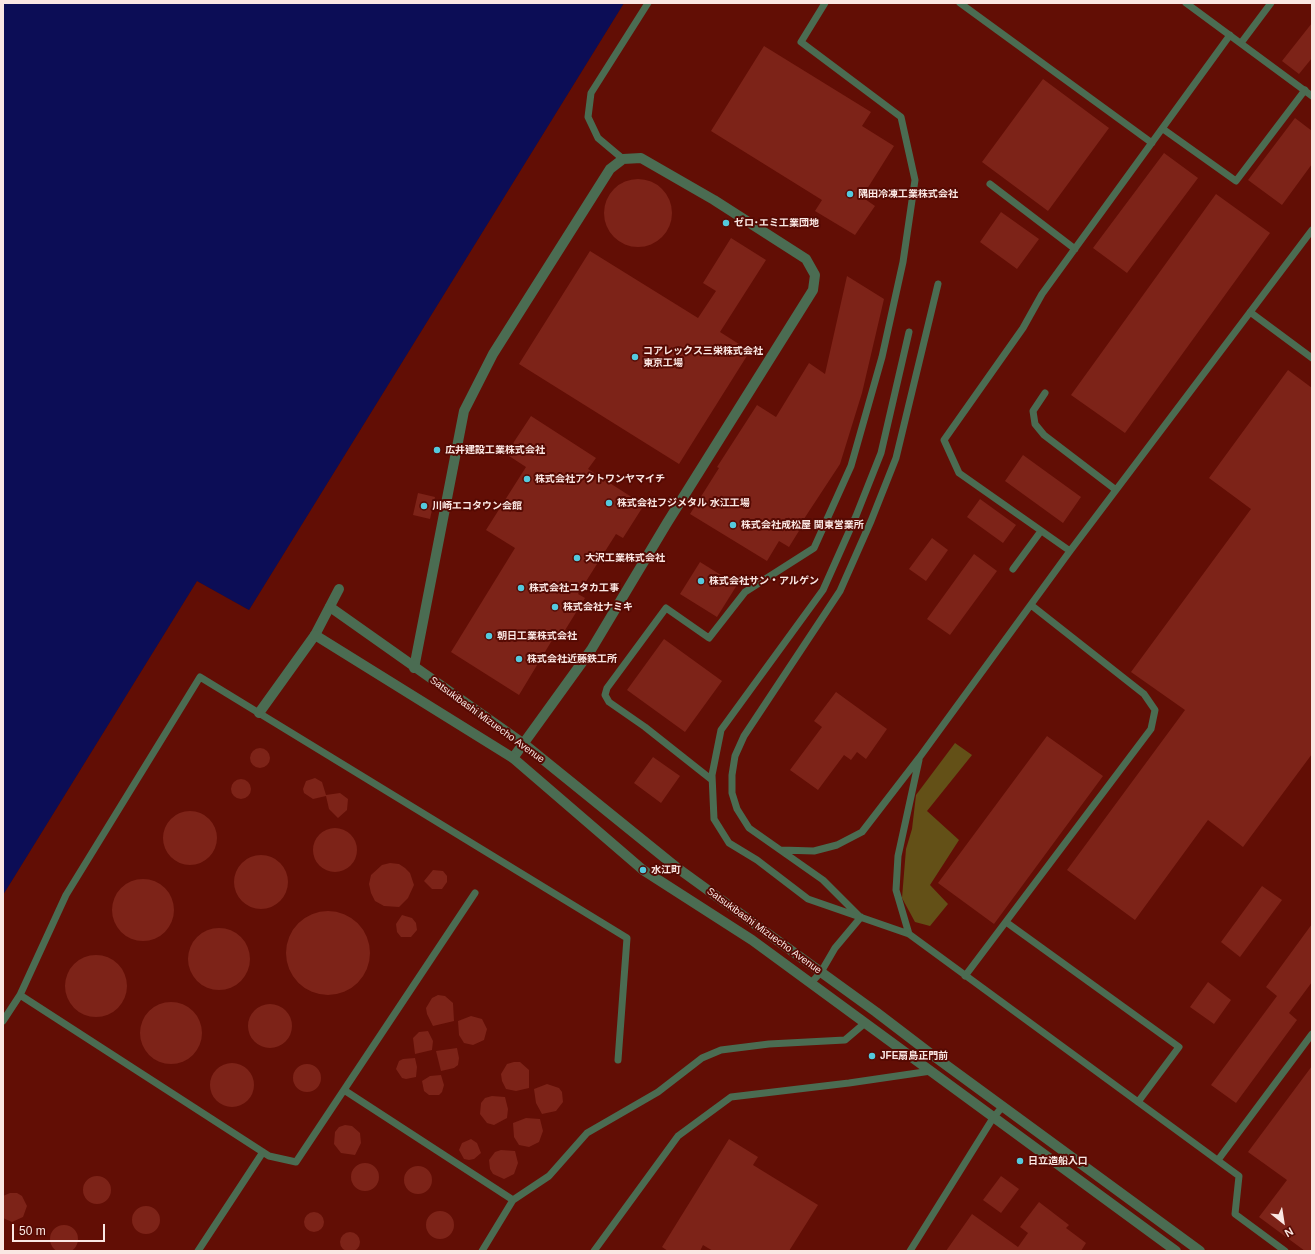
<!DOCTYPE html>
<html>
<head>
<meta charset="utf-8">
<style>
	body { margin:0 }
	#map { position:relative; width:1315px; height:1254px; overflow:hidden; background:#560a03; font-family:Arial,sans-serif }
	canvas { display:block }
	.frame { position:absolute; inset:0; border:4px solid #fae7e3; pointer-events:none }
	.north { position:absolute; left:1263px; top:1202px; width:40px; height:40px; -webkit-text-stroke:3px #560a03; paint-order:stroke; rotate:150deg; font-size:11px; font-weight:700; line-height:16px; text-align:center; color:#fae7e3 }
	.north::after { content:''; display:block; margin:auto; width:14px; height:18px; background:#fae7e3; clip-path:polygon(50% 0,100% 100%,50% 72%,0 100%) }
	.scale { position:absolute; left:12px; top:1224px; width:93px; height:18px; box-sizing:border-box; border:2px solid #fae7e3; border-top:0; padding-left:5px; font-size:12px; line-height:14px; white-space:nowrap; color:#fae7e3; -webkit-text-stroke:3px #560a03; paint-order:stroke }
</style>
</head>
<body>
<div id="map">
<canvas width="1315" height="1254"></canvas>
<div class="frame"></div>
<div class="north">N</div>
<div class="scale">50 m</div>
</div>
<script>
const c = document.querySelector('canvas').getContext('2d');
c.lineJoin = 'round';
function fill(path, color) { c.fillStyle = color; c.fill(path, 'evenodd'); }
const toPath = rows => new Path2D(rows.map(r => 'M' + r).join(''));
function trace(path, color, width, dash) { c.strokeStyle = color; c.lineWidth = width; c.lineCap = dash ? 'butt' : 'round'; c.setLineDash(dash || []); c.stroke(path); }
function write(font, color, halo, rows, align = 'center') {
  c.font = font + ' Arial,"Noto Sans JP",sans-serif'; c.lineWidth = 4; c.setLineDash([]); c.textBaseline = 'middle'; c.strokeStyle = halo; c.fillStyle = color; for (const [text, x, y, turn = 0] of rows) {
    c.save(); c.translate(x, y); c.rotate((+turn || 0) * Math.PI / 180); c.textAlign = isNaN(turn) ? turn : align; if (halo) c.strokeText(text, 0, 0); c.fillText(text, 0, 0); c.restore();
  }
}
const built = toPath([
	[624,3,1312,3,1312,1251,3,1251,3,895,197,581,249,610]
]);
const green = toPath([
	[955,743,972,755,927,811,959,840,930,885,948,904,930,926,915,922,902,898,906,849,912,829,916,795]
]);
const water = toPath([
	[3,3,624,3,249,610,197,581,3,895]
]);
const building = toPath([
	[1312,23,1312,58,1299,74,1282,61],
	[764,46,871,112,862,126,894,146,862,197,875,206,855,235,815,211,822,200,711,131],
	[1043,79,1109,128,1048,211,982,162],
	[1295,118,1312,131,1312,164,1282,205,1248,180],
	[1164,153,1198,178,1127,273,1093,248],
	'604 213a34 34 0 1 1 68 0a34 34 0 1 1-68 0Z',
	[1216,194,1270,233,1125,433,1071,395],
	[1001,212,1039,239,1017,269,980,242],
	[731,238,766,260,720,332,750,351,679,464,519,364,590,251,698,318,716,291,703,283],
	[847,276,884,299,862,393,840,464,800,525,802,526,789,547,779,541,767,561,690,514,719,468,717,467,757,405,776,417,809,363,825,374],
	[1288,370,1312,388,1312,754,1243,847,1208,820,1135,920,1067,870,1185,710,1131,672,1251,509,1209,478],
	[531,416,596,458,588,469,644,505,623,538,616,534,578,594,585,598,562,635,557,632,519,695,451,652,515,548,486,530,526,467,506,454],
	[1023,455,1081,497,1063,523,1005,481],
	[418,493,435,497,430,519,413,515],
	[980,499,1016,525,1003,543,967,517],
	[932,538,948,550,926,581,909,569],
	[974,554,997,571,950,635,927,619],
	[700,562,737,585,717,617,680,594],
	[664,639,722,681,685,732,627,690],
	[836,692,887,729,866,759,857,752,851,760,844,755,818,790,790,770,822,727,814,721],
	[1047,736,1103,776,994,924,938,883],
	'250 758a10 10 0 1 1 20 0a10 10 0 1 1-20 0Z',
	[653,757,680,776,661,803,634,783],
	[315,778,322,782,326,795,340,793,348,799,347,810,338,818,329,809,326,796,313,799,304,793,303,789,306,781],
	'231 789a10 10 0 1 1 20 0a10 10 0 1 1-20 0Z',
	'163 838a27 27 0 1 1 54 0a27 27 0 1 1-54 0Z',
	'313 850a22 22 0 1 1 44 0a22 22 0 1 1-44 0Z',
	'234 882a27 27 0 1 1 54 0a27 27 0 1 1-54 0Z',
	[390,863,399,864,405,868,410,873,414,885,408,898,399,907,384,906,375,901,371,893,369,884,371,875,382,865],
	[433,870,443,871,447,876,447,882,442,889,432,889,424,881],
	'112 910a31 31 0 1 1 62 0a31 31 0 1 1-62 0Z',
	[1262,886,1282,900,1240,957,1221,942],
	'286 953a42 42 0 1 1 84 0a42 42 0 1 1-84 0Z',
	[402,915,412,918,416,923,417,930,411,937,401,937,397,932,396,924],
	[1312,924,1312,982,1289,1013,1297,1020,1236,1103,1211,1085,1277,996,1266,987],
	'188 959a31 31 0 1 1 62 0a31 31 0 1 1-62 0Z',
	'65 986a31 31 0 1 1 62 0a31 31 0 1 1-62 0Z',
	[1208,982,1231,1000,1214,1024,1190,1007],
	[438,995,445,996,453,1003,454,1021,433,1026,427,1014,426,1008,432,998],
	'140 1033a31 31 0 1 1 62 0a31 31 0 1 1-62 0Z',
	'248 1026a22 22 0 1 1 44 0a22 22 0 1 1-44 0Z',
	[471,1016,482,1019,487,1029,484,1040,473,1045,464,1043,459,1035,458,1021],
	[428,1031,433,1041,432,1050,415,1054,413,1038,419,1032],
	[457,1048,459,1058,458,1065,454,1068,441,1071,436,1051],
	[415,1058,417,1067,416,1077,406,1079,402,1078,396,1069,399,1061,403,1059],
	[514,1062,520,1062,529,1070,529,1088,516,1091,506,1089,502,1081,501,1074,507,1064],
	'210 1085a22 22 0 1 1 44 0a22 22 0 1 1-44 0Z',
	'293 1078a14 14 0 1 1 28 0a14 14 0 1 1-28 0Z',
	[1312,1066,1312,1251,1305,1251,1259,1217,1287,1180,1248,1152],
	[441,1075,444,1085,442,1092,439,1095,429,1095,424,1091,422,1081,430,1076],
	[547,1084,559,1088,562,1092,563,1102,556,1111,542,1114,536,1103,534,1089],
	[492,1096,505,1097,508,1109,507,1118,494,1125,487,1123,480,1114,481,1103,485,1098],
	[526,1118,540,1119,543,1131,539,1142,529,1147,519,1145,514,1137,513,1123],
	[345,1125,352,1126,360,1133,361,1143,355,1155,341,1153,334,1144,335,1132,339,1127],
	[471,1139,477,1143,481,1153,474,1159,469,1160,464,1159,459,1150,462,1143],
	[729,1139,758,1157,753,1165,818,1205,789,1251,713,1251,703,1245,700,1251,668,1251,662,1247],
	[501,1150,515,1151,518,1163,514,1174,504,1179,493,1174,490,1169,489,1160,495,1152],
	'351 1177a14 14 0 1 1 28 0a14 14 0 1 1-28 0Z',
	'404 1180a14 14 0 1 1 28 0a14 14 0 1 1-28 0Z',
	'83 1190a14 14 0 1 1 28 0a14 14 0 1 1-28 0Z',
	[1001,1176,1019,1189,1001,1213,983,1200],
	[10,1193,17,1193,22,1196,27,1206,23,1217,12,1222,3,1218,3,1196],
	[1039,1202,1069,1225,1066,1228,1086,1243,1081,1251,946,1251,972,1214,1018,1247,1028,1233,1020,1227],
	'132 1220a14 14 0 1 1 28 0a14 14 0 1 1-28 0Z',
	'426 1225a14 14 0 1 1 28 0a14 14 0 1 1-28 0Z',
	'304 1222a10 10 0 1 1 20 0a10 10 0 1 1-20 0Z',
	'50 1239a14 14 0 1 1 28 0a14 14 0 1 1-28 0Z',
	'340 1242a10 10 0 1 1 20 0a10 10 0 1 1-20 0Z'
]);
const service = toPath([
	[960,3,1152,143],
	[1186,3,1312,96],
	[1241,43,1271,3],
	[1163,129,1236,181,1305,90],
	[623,159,598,138,588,117,591,93,648,3],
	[990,184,1075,249],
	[1250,312,1312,358],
	[909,332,881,453,856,516,823,590,721,730,712,775,714,819,729,843,757,860,808,899,909,934,1239,1176,1235,1214,1285,1251],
	[1045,393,1033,411,1035,424,1044,435,1116,490],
	[1070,551,959,473,944,440,1023,328,1042,294,1230,35],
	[1013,569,1041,531],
	[712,780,645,727,609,702,605,695,607,688,666,608,709,638,745,592,814,548,851,466,882,357,903,262,915,180,901,117,801,42,825,3],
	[781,850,814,851,837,845,862,832,919,758,1070,551,1312,230],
	[859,916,823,880,749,828,737,809,732,793,732,775,735,756,744,736,840,591,871,521,896,458,938,284],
	[1006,922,1179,1047,1138,1102],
	[909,934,896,890,898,856,919,760],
	[965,976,1151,729,1155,710,1144,694,1031,605],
	[811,983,821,972,835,948,861,917],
	[20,995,269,1156,296,1162,475,893],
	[3,1021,20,995,66,895,200,677,627,938,618,1060],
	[344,1090,513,1200],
	[1218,1160,1312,1034],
	[198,1251,263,1152],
	[482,1251,513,1200,549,1176,587,1133,658,1092,702,1058,721,1050,769,1044,845,1040,865,1023],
	[594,1251,678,1136,731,1097,849,1083,931,1071],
	[910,1251,993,1118,1003,1106]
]);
const minor = toPath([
	[414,668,464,411,493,354,610,169,623,159,641,158,714,200,806,259,815,275,813,290,667,523,591,650,513,758],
	[259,713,315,635,339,589]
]);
const tertiary = toPath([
	[330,607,524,744,676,867,876,1012,931,1054,1200,1251],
	[315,635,513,758,643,870,752,940,1176,1251]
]);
const markers = [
	[850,194,4,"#54cade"],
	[726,223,4,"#54cade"],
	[635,357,4,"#54cade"],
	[437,450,4,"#54cade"],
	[527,479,4,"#54cade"],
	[609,503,4,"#54cade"],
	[424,506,4,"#54cade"],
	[733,525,4,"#54cade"],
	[577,558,4,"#54cade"],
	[701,581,4,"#54cade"],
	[521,588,4,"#54cade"],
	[555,607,4,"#54cade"],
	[489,636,4,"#54cade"],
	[519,659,4,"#54cade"],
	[643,870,4,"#54cade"],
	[872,1056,4,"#54cade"],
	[1020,1161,4,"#54cade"]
];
const poiNames = [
	["隅田冷凍工業株式会社",858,194],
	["ゼロ･エミ工業団地",734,223],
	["コアレックス三栄株式会社",643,351],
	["東京工場",643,363],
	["広井建設工業株式会社",445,450],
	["株式会社アクトワンヤマイチ",535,479],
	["株式会社フジメタル 水江工場",617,503],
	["川崎エコタウン会館",432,506],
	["株式会社成松屋 関東営業所",741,525],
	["大沢工業株式会社",585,558],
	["株式会社サン・アルゲン",709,581],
	["株式会社ユタカ工事",529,588],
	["株式会社ナミキ",563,607],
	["朝日工業株式会社",497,636],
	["株式会社近藤鉄工所",527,659],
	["水江町",651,870],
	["JFE扇島正門前",880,1056],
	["日立造船入口",1028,1161]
];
const streetNames = [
	["Satsukibashi Mizuecho Avenue",487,720,36],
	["Satsukibashi Mizuecho Avenue",764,931,36]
];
fill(built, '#620e05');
fill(green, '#635017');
fill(water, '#0c0d56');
fill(building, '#7d2318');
trace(service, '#4b6c52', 7);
trace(minor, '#4b6c52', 10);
trace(tertiary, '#4b6c52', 10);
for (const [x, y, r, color] of markers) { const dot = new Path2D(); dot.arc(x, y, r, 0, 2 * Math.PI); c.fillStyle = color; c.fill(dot); trace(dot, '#560a03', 1.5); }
write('bold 10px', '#fae7e3', '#560a03', poiNames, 'left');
write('10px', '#fae7e3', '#560a03', streetNames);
</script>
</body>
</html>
